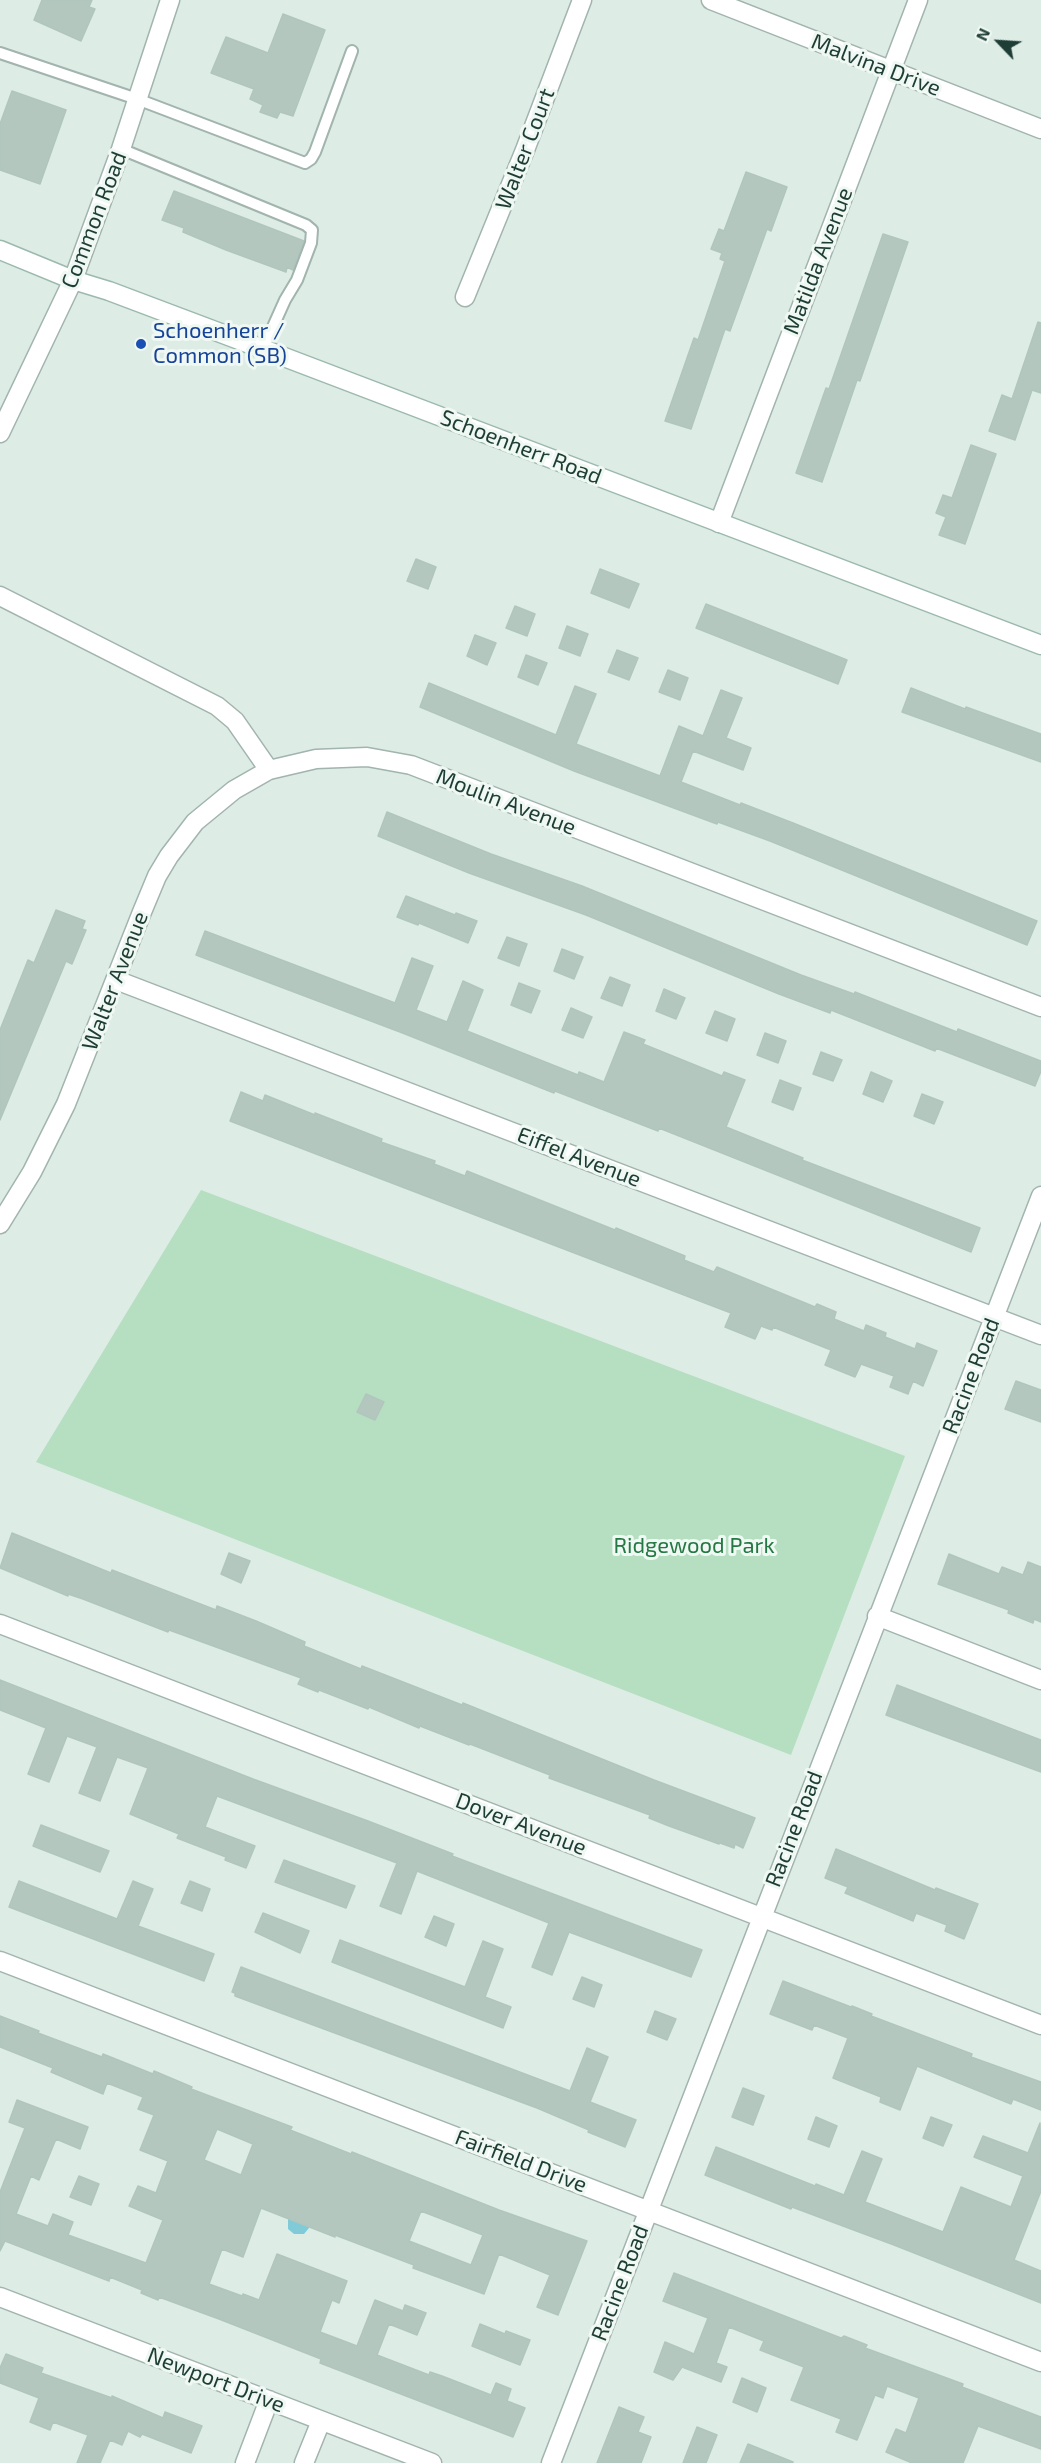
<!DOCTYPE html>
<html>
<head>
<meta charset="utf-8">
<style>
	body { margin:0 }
	#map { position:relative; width:1041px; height:2463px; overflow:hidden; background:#deece6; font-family:"Exo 2",sans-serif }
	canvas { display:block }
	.north { position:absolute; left:969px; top:12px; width:60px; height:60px; -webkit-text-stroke:4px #eff8f3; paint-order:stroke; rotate:295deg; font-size:16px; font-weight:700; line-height:24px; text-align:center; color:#1e3d34 }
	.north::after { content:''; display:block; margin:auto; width:21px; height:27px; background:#1e3d34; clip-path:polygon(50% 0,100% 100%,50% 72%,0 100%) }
</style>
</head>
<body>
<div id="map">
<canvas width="1041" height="2463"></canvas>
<div class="north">N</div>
</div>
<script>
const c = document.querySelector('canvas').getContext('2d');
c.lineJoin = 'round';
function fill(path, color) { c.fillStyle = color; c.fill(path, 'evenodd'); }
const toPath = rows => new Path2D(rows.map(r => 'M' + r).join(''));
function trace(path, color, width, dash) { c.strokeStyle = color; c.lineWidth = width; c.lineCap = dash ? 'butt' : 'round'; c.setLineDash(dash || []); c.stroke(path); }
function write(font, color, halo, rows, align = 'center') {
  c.font = font + ' "Exo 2",sans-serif'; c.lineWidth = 6; c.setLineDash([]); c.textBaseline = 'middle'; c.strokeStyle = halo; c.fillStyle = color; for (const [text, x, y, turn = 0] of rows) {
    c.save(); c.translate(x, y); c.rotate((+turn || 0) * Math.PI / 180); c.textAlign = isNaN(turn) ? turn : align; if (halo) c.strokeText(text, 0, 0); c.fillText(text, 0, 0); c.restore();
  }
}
const green = toPath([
	[201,1190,905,1456,791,1755,36,1462]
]);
const water = toPath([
	[288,2218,309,2224,309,2228,304,2234,294,2234,288,2229]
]);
const building = toPath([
	[42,0,92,0,89,7,95,9,81,41,34,20,42,0],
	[283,14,325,30,293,116,280,112,277,118,260,112,263,105,250,99,254,89,211,73,226,37,268,53,283,14],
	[12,91,66,110,40,184,0,170,0,124,12,91],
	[746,172,787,187,771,231,767,229,730,331,725,329,691,429,665,421,694,338,698,340,725,261,720,259,722,253,711,249,719,229,724,231,746,172],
	[174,191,304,241,293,270,287,267,286,272,226,250,183,232,184,228,162,220,174,191],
	[883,234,908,242,860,381,857,380,822,482,796,473,826,388,829,389,883,234],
	[1038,322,1041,323,1041,393,1032,390,1015,440,989,431,1002,395,1012,399,1038,322],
	[971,445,996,454,965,544,939,535,946,517,936,513,943,495,952,498,971,445],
	[416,559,436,567,428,589,407,581,416,559],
	[600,569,639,584,629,608,591,593,600,569],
	[706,604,847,660,838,684,696,628,706,604],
	[515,606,535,614,527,636,506,628,515,606],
	[567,626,588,634,580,656,559,648,567,626],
	[475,635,496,643,487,665,467,656,475,635],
	[617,650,638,658,629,680,608,672,617,650],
	[526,655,547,663,538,685,518,677,526,655],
	[668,670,688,678,680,700,659,692,668,670],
	[429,683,556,735,575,686,596,694,576,744,660,776,679,726,703,736,721,690,742,698,726,738,751,748,743,770,693,751,681,782,740,805,741,803,793,823,1037,921,1027,945,770,841,718,822,717,824,574,771,420,707,429,683],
	[911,688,965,709,966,707,1041,734,1041,762,902,712,911,688],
	[387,812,491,854,582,886,801,975,854,994,855,992,957,1032,958,1029,1041,1061,1041,1071,1035,1086,936,1048,935,1051,831,1010,830,1013,779,994,586,915,469,873,378,836,387,812],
	[406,896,455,915,456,913,477,921,468,943,419,923,418,925,397,917,406,896],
	[56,910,85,921,82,929,86,930,72,964,66,961,0,1120,0,1030,28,960,34,963,56,910],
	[205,931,395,1003,412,958,433,966,416,1010,447,1022,463,981,483,990,467,1031,578,1075,579,1072,604,1082,624,1032,645,1040,643,1044,722,1076,724,1072,745,1080,726,1127,803,1158,802,1160,980,1228,971,1252,659,1128,658,1131,555,1091,554,1093,400,1032,196,955,205,931],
	[507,937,527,944,519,966,498,958,507,937],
	[562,949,583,957,574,979,554,971,562,949],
	[610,977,630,985,622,1006,601,998,610,977],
	[519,983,540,991,531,1013,511,1005,519,983],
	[664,989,685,998,676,1019,656,1011,664,989],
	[571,1008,592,1017,583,1038,562,1030,571,1008],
	[715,1011,735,1019,727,1041,706,1033,715,1011],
	[765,1033,786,1041,778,1063,757,1055,765,1033],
	[821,1052,842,1060,833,1081,813,1074,821,1052],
	[871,1072,892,1081,883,1102,863,1094,871,1072],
	[780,1080,801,1088,793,1110,772,1102,780,1080],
	[241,1092,263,1101,265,1095,315,1115,315,1113,382,1139,381,1142,435,1161,434,1164,465,1176,467,1171,615,1230,616,1228,685,1256,684,1260,714,1272,717,1267,815,1307,817,1304,836,1312,834,1319,864,1331,866,1325,886,1333,885,1337,915,1349,917,1343,937,1351,923,1386,913,1381,908,1394,890,1387,894,1376,861,1364,855,1377,825,1365,831,1350,773,1327,772,1330,761,1326,755,1339,725,1327,731,1313,230,1121,241,1092],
	[922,1094,943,1102,934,1124,914,1116,922,1094],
	[1016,1381,1041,1390,1041,1422,1005,1409,1016,1381],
	[366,1394,384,1402,375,1420,357,1412,366,1394],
	[12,1533,111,1573,112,1570,216,1610,217,1606,256,1621,305,1642,304,1646,361,1669,362,1666,462,1705,463,1703,654,1780,755,1818,743,1848,735,1844,734,1848,720,1843,719,1844,669,1826,649,1818,650,1815,549,1778,550,1775,470,1744,469,1745,420,1726,419,1728,369,1707,368,1709,319,1690,318,1692,298,1684,301,1678,183,1635,169,1630,168,1632,83,1599,68,1594,68,1596,0,1568,12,1533],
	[229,1553,250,1561,241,1583,221,1574,229,1553],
	[949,1554,999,1574,1002,1567,1023,1575,1028,1562,1041,1567,1041,1622,1034,1619,1033,1623,1008,1613,1009,1610,938,1584,949,1554],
	[0,1680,253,1779,368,1821,453,1854,452,1856,702,1950,691,1977,569,1932,552,1975,532,1967,549,1923,417,1871,401,1914,380,1906,397,1863,217,1796,205,1827,255,1846,246,1868,225,1860,226,1857,177,1838,179,1834,130,1814,148,1768,117,1757,100,1801,79,1793,97,1747,67,1736,49,1782,28,1774,46,1728,0,1710,0,1680],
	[897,1685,1041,1740,1041,1772,886,1715,897,1685],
	[41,1825,109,1851,100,1872,33,1846,41,1825],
	[836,1849,935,1890,936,1888,978,1904,964,1939,945,1931,947,1925,916,1913,913,1921,845,1893,848,1887,825,1878,836,1849],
	[284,1860,355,1886,346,1908,275,1882,284,1860],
	[19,1881,117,1919,133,1881,153,1889,138,1926,214,1954,204,1981,9,1907,19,1881],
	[190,1881,210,1889,202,1911,181,1903,190,1881],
	[263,1913,309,1931,300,1953,255,1932,263,1913],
	[434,1916,454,1924,446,1946,425,1937,434,1916],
	[340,1940,465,1987,483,1941,503,1949,485,1997,511,2007,503,2028,332,1962,340,1940],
	[241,1967,570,2091,587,2048,608,2057,590,2102,636,2120,625,2147,588,2132,589,2130,537,2108,235,1996,235,1993,232,1992,241,1967],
	[582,1977,602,1985,594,2007,573,1999,582,1977],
	[783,1981,851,2007,852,2006,872,2014,871,2016,972,2054,971,2057,1041,2082,1041,2110,1013,2099,1011,2104,917,2066,900,2110,880,2102,881,2097,833,2078,848,2038,814,2025,812,2030,770,2014,783,1981],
	[655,2011,676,2019,667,2040,647,2032,655,2011],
	[0,2016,39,2031,38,2033,102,2057,103,2054,153,2074,154,2071,192,2087,191,2089,292,2127,290,2130,351,2154,352,2152,499,2210,587,2241,558,2315,537,2307,550,2275,499,2254,484,2294,413,2268,414,2265,335,2235,335,2237,261,2208,243,2257,222,2249,209,2284,242,2296,243,2294,259,2300,277,2254,347,2281,339,2303,332,2300,320,2332,357,2346,375,2300,403,2311,405,2305,426,2313,417,2335,389,2324,377,2355,429,2375,430,2372,442,2376,491,2395,496,2383,511,2389,507,2401,525,2408,513,2437,320,2363,321,2359,219,2319,159,2297,158,2300,141,2293,142,2290,110,2277,109,2281,5,2241,0,2251,0,2192,25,2128,9,2122,17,2100,88,2127,80,2149,56,2139,39,2180,31,2176,16,2214,48,2226,53,2214,73,2222,68,2235,146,2263,163,2220,129,2206,138,2186,156,2193,168,2161,140,2150,154,2115,138,2109,143,2097,107,2083,103,2094,51,2072,53,2068,0,2047,0,2016],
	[217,2129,253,2144,241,2175,204,2160,217,2129],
	[421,2211,483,2235,471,2265,409,2241,421,2211],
	[743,2088,764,2096,753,2125,732,2117,743,2088],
	[816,2117,837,2126,829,2147,808,2139,816,2117],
	[931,2117,952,2125,943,2146,923,2138,931,2117],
	[1040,2123,1041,2191,1014,2260,1041,2271,1041,2303,894,2245,792,2207,791,2209,705,2175,716,2147,815,2186,816,2184,844,2195,862,2151,882,2159,865,2202,943,2232,961,2187,1011,2207,1023,2176,974,2157,983,2136,1028,2153,1040,2123],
	[79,2176,99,2184,91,2205,70,2197,79,2176],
	[674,2273,841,2338,844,2336,867,2345,865,2348,963,2384,962,2387,1041,2417,1041,2449,978,2426,963,2463,912,2463,886,2452,896,2429,906,2433,919,2398,887,2386,883,2398,875,2395,857,2440,836,2432,841,2419,791,2400,804,2367,760,2350,764,2341,729,2327,716,2363,727,2367,721,2382,682,2367,673,2380,654,2372,665,2342,694,2354,708,2318,663,2301,674,2273],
	[480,2324,505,2334,506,2331,530,2340,520,2365,472,2346,480,2324],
	[6,2354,43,2368,41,2373,112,2398,112,2396,163,2418,165,2412,202,2426,191,2453,142,2434,140,2437,128,2431,122,2445,110,2440,100,2463,77,2463,88,2435,53,2422,50,2430,30,2422,39,2398,0,2383,0,2368,6,2354],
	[742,2378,766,2388,757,2412,733,2402,742,2378],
	[619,2407,644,2417,638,2432,651,2437,641,2463,597,2463,619,2407],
	[697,2427,717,2435,706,2463,683,2463,697,2427],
	[748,2444,793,2462,793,2463,740,2463,748,2444]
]);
const service = toPath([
	[0,53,137,99,305,163,311,159,315,152,352,51],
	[121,149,306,225,312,230,311,243,297,280,285,300,263,349]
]);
const minor = toPath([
	[711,0,1041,129],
	[465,297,525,150,582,0],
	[719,523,918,0],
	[0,596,217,706,235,721,269,770],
	[116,980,1041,1335],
	[0,1224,32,1172,66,1104,142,912,157,876,169,856,195,822,234,790,269,770,316,759,367,757,411,765,1041,1007],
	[877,1616,1041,1680],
	[0,1624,1041,2025],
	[0,1961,1041,2362],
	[0,2297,432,2463],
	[245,2463,269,2400],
	[304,2463,321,2421],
	[551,2463,1041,1196]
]);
const tertiary = toPath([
	[0,433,73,280,121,149,170,0]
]);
const secondary = toPath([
	[0,250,73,280,109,291,263,349,1041,645]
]);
const markers = [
	[141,344,6,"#1a4fb4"]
];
const streetNames = [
	["Malvina Drive",876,65,21],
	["Walter Court",525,149,-69],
	["Common Road",94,220,-69],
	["Matilda Avenue",818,261,-69],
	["Schoenherr Road",521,447,21],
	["Moulin Avenue",506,802,21],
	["Walter Avenue",115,981,-69],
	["Eiffel Avenue",579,1157,21],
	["Racine Road",971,1376,-69],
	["Dover Avenue",521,1824,21],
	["Racine Road",794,1829,-69],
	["Fairfield Drive",521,2161,21],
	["Racine Road",620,2283,-69],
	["Newport Drive",216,2380,21]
];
const transitNames = [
	["Schoenherr /",153,331],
	["Common (SB)",153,356]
];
const parkNames = [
	["Ridgewood Park",694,1546]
];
fill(green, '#b5dfc0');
fill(water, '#80cbd7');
fill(building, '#b4c7be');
trace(building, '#b0c6bd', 1.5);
trace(service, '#a1b4ad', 14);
trace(minor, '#a1b4ad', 21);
trace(tertiary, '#a1b4ad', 21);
trace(secondary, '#9cb9ae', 21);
trace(service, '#fff', 10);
trace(minor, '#fff', 18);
trace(tertiary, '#fff', 18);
trace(secondary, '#fff', 18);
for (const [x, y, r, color] of markers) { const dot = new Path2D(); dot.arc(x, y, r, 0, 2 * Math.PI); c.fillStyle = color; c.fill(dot); trace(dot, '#eff8f3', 2); }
write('22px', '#1e3d34', '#eff8f3', streetNames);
write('22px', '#164399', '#eff8f3', transitNames, 'left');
write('22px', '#247843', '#eff8f3', parkNames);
</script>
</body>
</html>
